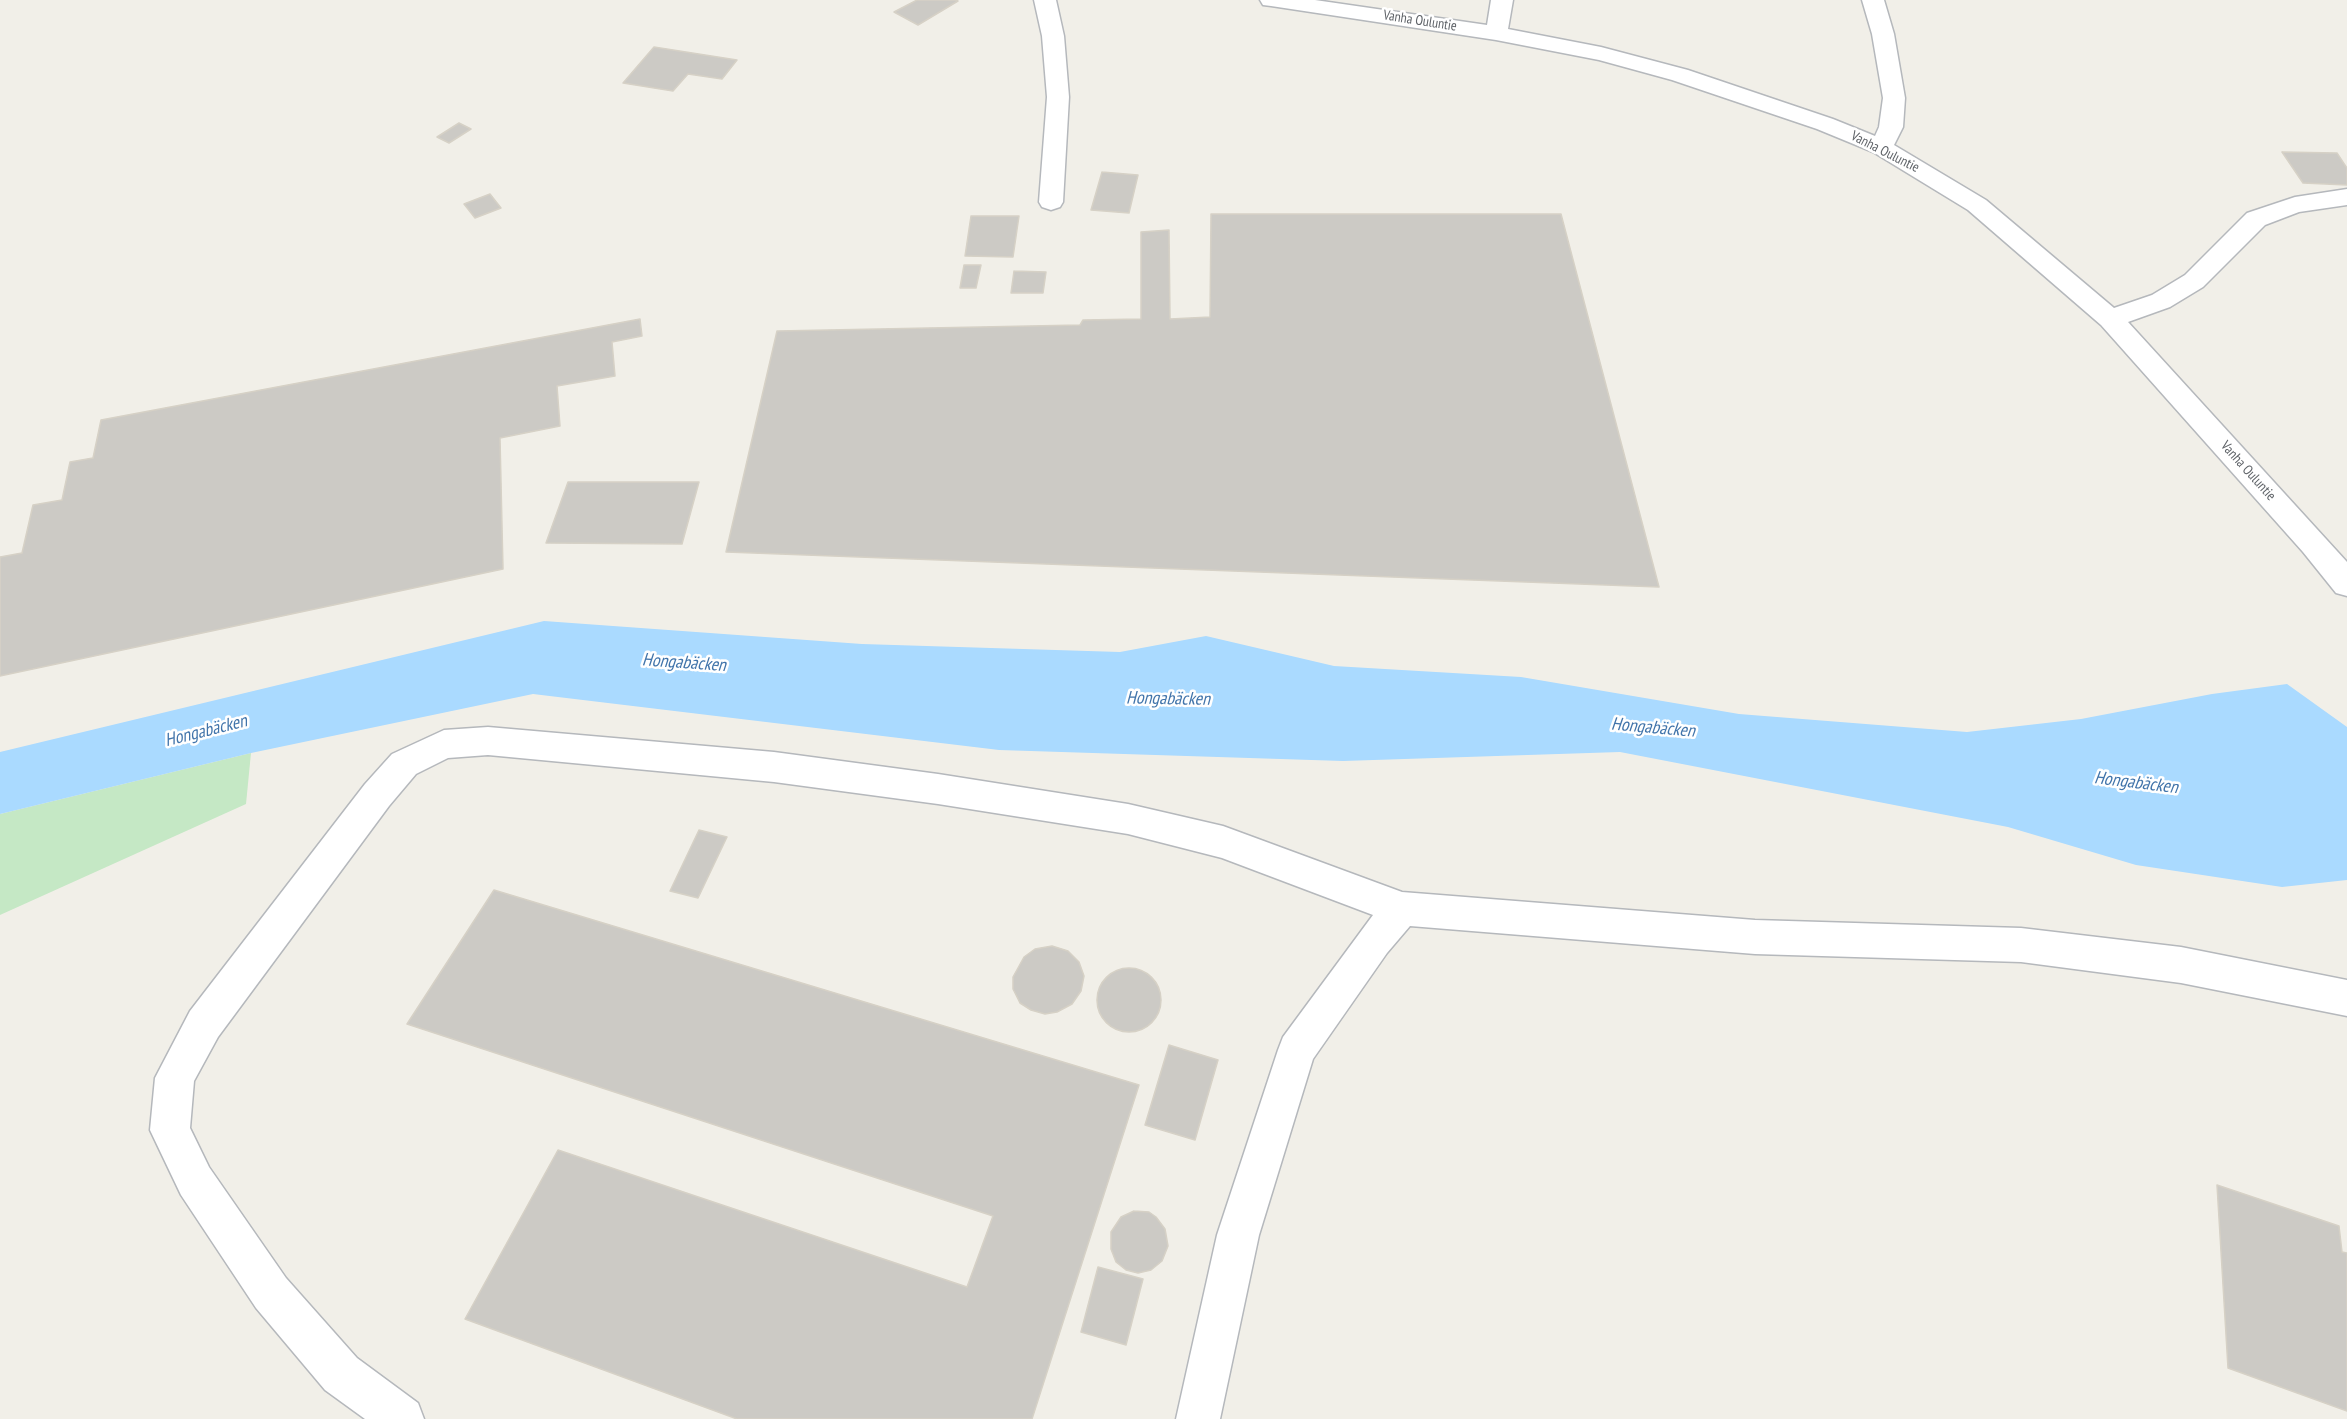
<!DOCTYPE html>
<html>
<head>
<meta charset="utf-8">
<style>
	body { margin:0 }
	canvas { display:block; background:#f1efe8 }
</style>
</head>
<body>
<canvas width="2347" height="1419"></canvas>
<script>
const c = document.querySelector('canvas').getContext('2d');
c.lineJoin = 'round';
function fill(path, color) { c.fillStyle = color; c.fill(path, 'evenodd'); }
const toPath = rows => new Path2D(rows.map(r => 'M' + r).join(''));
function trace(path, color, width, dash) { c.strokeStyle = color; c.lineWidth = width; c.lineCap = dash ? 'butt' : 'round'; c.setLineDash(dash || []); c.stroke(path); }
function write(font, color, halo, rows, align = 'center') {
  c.font = font + ' "PT Sans Narrow",sans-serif'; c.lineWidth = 5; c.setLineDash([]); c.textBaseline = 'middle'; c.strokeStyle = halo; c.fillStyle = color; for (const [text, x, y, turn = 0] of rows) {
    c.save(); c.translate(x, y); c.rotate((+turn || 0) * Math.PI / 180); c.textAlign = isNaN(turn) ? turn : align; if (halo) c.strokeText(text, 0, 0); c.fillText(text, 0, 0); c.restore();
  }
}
const green = toPath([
	[251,753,246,804,0,915,0,814]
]);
const water = toPath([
	[544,621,862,644,1120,652,1206,636,1334,666,1521,677,1739,714,1967,732,2081,719,2212,694,2287,684,2347,727,2347,880,2282,887,2136,865,2008,827,1620,752,1343,761,999,750,533,694,251,753,0,814,0,752]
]);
const building = toPath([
	[917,0,955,0,958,1,918,25,894,12,917,0],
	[654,47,737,60,722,79,688,74,673,91,623,83,654,47],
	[459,123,471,129,449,143,437,137,459,123],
	[2282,152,2337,153,2347,168,2347,185,2303,183,2282,152],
	[1102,172,1138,175,1129,213,1091,210,1102,172],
	[490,194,501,208,475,218,464,204,490,194],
	[1211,214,1561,214,1659,587,726,552,777,331,1080,325,1083,320,1141,319,1141,232,1169,230,1170,319,1210,317,1211,214],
	[971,216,1019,216,1013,257,965,256,971,216],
	[964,265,981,265,976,288,960,288,964,265],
	[1014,271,1046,272,1043,293,1011,293,1014,271],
	[640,319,642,336,612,342,615,376,557,386,560,426,500,438,503,569,0,676,0,557,22,553,33,505,62,500,70,462,93,458,101,420,640,319],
	[568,482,699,482,682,544,546,543,568,482],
	[699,830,727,837,698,898,670,891,699,830],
	[494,890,1139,1085,1032,1419,737,1419,465,1319,558,1150,967,1287,993,1216,407,1024,494,890],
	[1052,946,1068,951,1079,962,1084,976,1081,991,1072,1004,1057,1012,1045,1014,1031,1010,1020,1003,1013,989,1013,977,1024,957,1035,949,1052,946],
	'1097 1000a32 32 0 1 1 64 0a32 32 0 1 1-64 0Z',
	[1169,1045,1218,1060,1195,1140,1145,1125,1169,1045],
	[2217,1185,2339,1226,2342,1252,2347,1253,2347,1411,2228,1368,2217,1185],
	[1134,1211,1149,1212,1156,1217,1165,1229,1168,1246,1162,1261,1151,1270,1138,1273,1126,1270,1116,1262,1111,1249,1111,1232,1121,1217,1134,1211],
	[1098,1267,1143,1279,1126,1345,1081,1332,1098,1267]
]);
const minor = toPath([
	[1034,0,1056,0,1064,36,1069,97,1063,202,1060,207,1051,210,1042,207,1039,202,1047,97,1042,36,1034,0],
	[1260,0,1315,0,1487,25,1491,0,1513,0,1508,29,1601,47,1688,70,1833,119,1875,136,1879,127,1883,98,1872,34,1862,0,1884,0,1894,34,1905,98,1903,127,1894,145,1986,200,2114,308,2152,295,2185,275,2247,213,2295,197,2347,189,2347,205,2299,212,2265,225,2203,287,2170,307,2128,322,2347,562,2347,596,2336,593,2303,552,2101,325,1968,210,1873,152,1817,129,1672,80,1599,60,1496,40,1271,6,1263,5,1260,0],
	[488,727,774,752,938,774,1128,804,1223,826,1402,892,1755,920,2021,928,2181,947,2347,980,2347,1016,2181,983,2021,962,1755,954,1410,926,1387,953,1313,1059,1259,1235,1220,1419,1176,1419,1217,1235,1278,1050,1283,1037,1373,915,1222,858,1128,834,938,804,774,782,488,755,448,758,416,774,389,806,218,1037,194,1081,190,1128,209,1167,286,1278,357,1358,418,1403,424,1419,365,1419,325,1390,256,1308,181,1195,150,1130,155,1078,190,1011,365,784,392,754,444,730,488,727]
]);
const farStreetnames = [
	["Vanha Ouluntie",1420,21,9],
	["Vanha Ouluntie",1885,152,27],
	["Vanha Ouluntie",2248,471,48]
];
const waterNames = [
	["Hongabäcken",684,663,4],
	["Hongabäcken",1168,699,1],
	["Hongabäcken",1653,728,5],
	["Hongabäcken",206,731,-14],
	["Hongabäcken",2136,783,7]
];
fill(green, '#c5e8c5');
fill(water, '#aadaff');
fill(building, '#cccac5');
trace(building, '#d6d1c6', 1.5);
trace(minor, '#b5b8bc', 3);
fill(minor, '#fff');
write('14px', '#5f6368', '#fff', farStreetnames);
write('italic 18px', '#4174aa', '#fff', waterNames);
</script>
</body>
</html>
